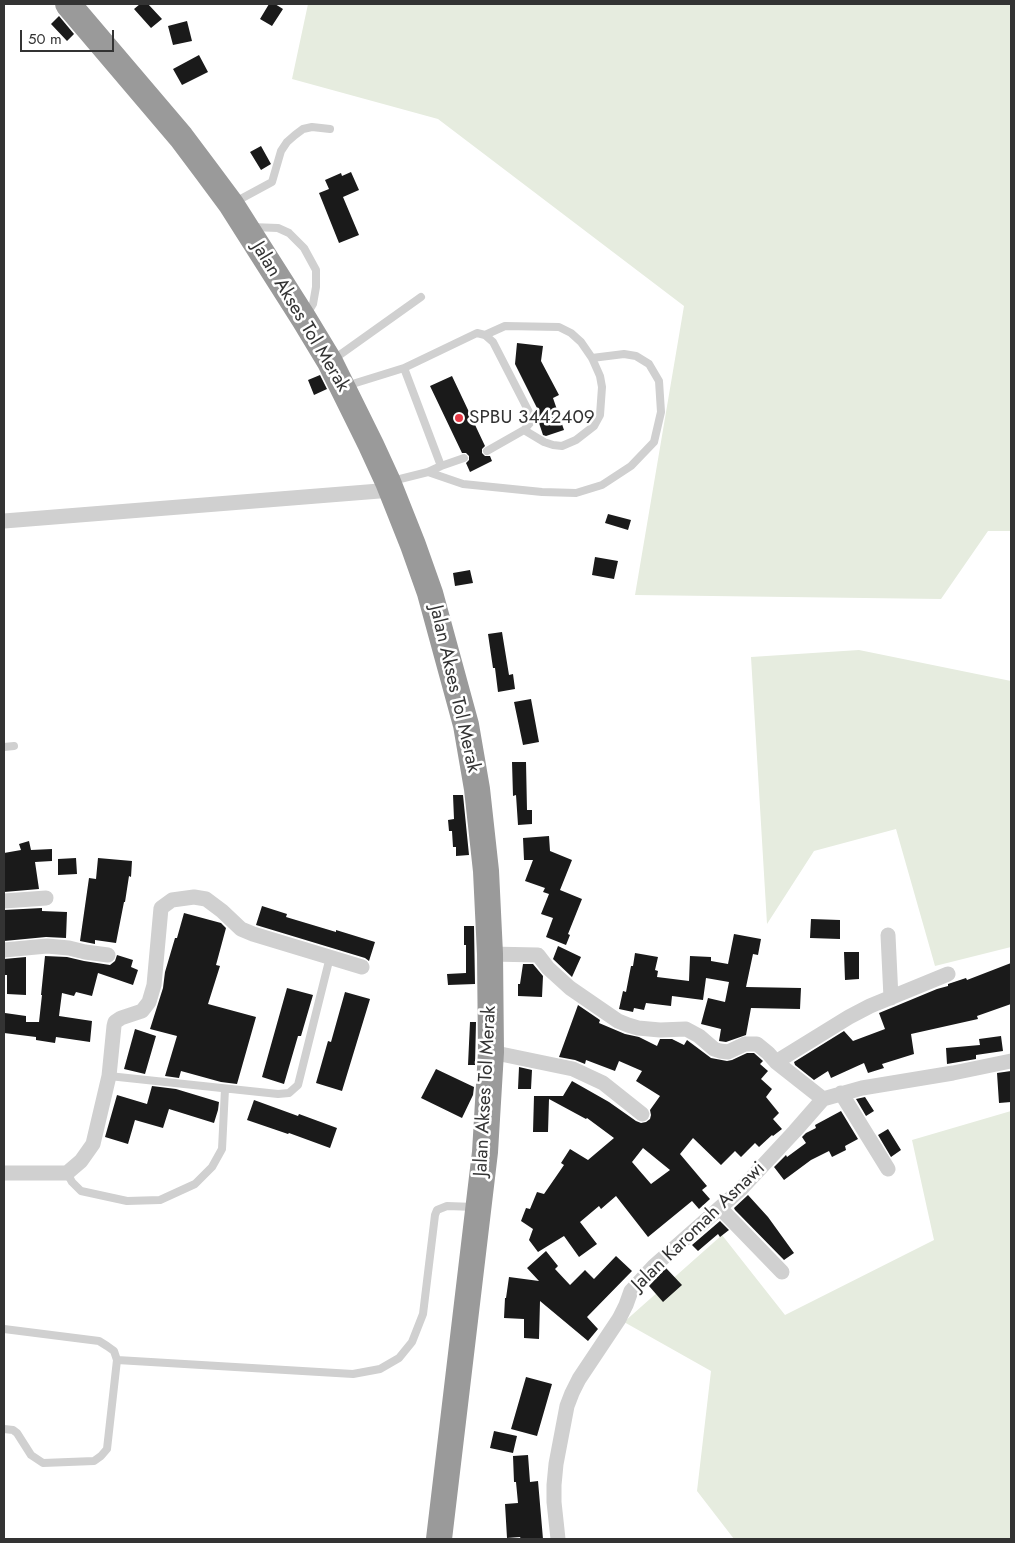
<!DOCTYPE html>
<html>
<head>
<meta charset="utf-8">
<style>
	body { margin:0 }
	#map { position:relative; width:1015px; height:1543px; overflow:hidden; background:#fff; font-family:Jost,sans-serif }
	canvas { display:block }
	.frame { position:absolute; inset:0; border:5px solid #333; pointer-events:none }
	.scale { position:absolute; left:20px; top:30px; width:94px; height:22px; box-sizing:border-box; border:2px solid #333; border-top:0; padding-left:6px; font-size:15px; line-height:18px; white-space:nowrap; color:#333; -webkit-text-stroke:4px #fff; paint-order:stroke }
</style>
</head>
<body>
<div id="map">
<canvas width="1015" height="1543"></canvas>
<div class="frame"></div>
<div class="scale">50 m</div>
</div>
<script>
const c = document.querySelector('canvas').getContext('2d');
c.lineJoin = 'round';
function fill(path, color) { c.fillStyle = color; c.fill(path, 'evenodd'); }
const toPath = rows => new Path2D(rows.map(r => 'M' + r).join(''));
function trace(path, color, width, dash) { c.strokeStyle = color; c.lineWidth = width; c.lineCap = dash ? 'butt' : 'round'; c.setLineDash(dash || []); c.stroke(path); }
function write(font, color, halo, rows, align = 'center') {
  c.font = font + ' Jost,sans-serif'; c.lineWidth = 5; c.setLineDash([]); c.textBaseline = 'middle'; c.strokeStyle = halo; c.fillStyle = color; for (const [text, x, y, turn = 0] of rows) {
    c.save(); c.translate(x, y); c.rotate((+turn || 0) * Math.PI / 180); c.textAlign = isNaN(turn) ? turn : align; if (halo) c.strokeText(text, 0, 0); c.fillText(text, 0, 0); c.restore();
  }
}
const green = toPath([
	[308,4,1011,4,1011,531,988,531,941,599,635,595,684,306,438,119,292,79],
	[859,650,1011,681,1011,947,935,966,896,829,814,851,767,924,751,657],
	[1011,1111,1011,1539,734,1539,697,1491,711,1371,624,1322,722,1235,785,1315,934,1240,912,1140]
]);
const building = toPath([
	[140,4,148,4,162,19,151,28,134,9],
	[269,4,275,4,283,9,272,26,260,19],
	[59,16,74,34,67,41,51,24],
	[187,21,192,41,173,45,168,26],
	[199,55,208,72,182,85,173,69],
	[261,146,271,164,261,170,250,152],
	[351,172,359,190,343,197,359,235,339,243,319,193,329,189,325,180,341,173,342,176],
	[517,343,543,346,541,361,559,395,553,398,564,430,546,436,543,435,535,411,538,410,515,364],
	[320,375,327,389,314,395,308,380],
	[452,376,485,446,482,449,482,453,485,456,490,456,492,461,470,472,466,463,469,460,469,456,466,453,462,453,430,386],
	[608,514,631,520,628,530,605,523],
	[595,557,618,561,614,579,592,575],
	[470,570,473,583,455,586,453,573],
	[502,632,509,675,513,674,515,689,498,692,495,668,493,668,488,634],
	[531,699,539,742,523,745,514,702],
	[512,762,526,762,527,810,532,810,532,824,518,825,516,795,513,796],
	[453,795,463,795,469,855,456,856,456,847,453,847,452,831,449,831,448,820,454,819],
	[549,836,550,851,572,860,560,890,582,899,568,934,570,935,566,945,546,937,553,918,541,914,549,894,543,892,545,888,525,881,533,860,524,860,523,838],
	[29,841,31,850,52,849,52,861,35,862,39,889,4,892,4,853,21,850,19,844],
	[76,858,77,874,58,875,58,859],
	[98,858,132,861,131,877,129,876,125,902,124,902,116,943,95,940,95,944,80,941,89,878,96,879],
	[262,906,287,914,286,917,336,932,336,930,375,942,369,961,365,958,256,925],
	[42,908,42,911,67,912,66,938,46,937,4,941,4,910],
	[184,913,221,923,226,928,216,965,220,966,208,1004,256,1017,237,1084,221,1082,181,1071,179,1078,165,1076,177,1036,150,1029,163,988,165,972,175,938,177,938],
	[811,919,840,920,840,939,810,938],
	[464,926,474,926,475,984,448,985,447,974,466,973,466,945,464,945],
	[734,934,761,939,758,955,753,954,746,987,801,988,800,1009,751,1008,746,1035,726,1042,719,1041,721,1029,701,1024,708,998,725,1002,729,982,706,978,703,1000,672,996,671,1006,646,1003,644,1010,634,1008,633,1012,619,1009,623,991,626,992,631,966,633,966,635,953,658,957,655,970,658,971,657,977,689,981,690,956,711,957,711,961,728,964],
	[558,946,581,957,572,977,553,959],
	[844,952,859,952,859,979,845,980],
	[117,955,133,960,131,967,138,970,133,985,98,973,92,996,76,992,74,996,62,993,59,1016,92,1021,90,1042,56,1037,55,1043,36,1040,36,1037,4,1033,5,1013,26,1016,26,1022,39,1022,42,995,41,995,45,956,67,957,84,961,110,965,115,961],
	[26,957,26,995,7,994,7,975,4,975,4,959],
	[1011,963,1011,1004,977,1016,978,1019,911,1034,914,1054,882,1064,884,1068,868,1073,864,1063,831,1078,828,1071,814,1080,795,1065,794,1062,844,1031,853,1041,885,1029,879,1013,937,989,948,986,948,984,966,978,967,980],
	[523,964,533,964,543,976,542,997,518,996,518,984,520,984],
	[287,988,313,995,301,1036,298,1036,284,1084,262,1077],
	[345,992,370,999,342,1091,316,1083,328,1041,331,1042],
	[578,1005,600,1020,599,1023,625,1034,639,1037,657,1046,660,1039,672,1039,684,1045,687,1040,711,1058,727,1061,732,1060,747,1053,754,1053,763,1061,760,1064,768,1071,761,1079,772,1089,766,1097,779,1113,773,1119,782,1129,773,1136,772,1135,759,1147,755,1143,741,1157,735,1151,721,1165,693,1138,680,1154,707,1186,702,1190,710,1199,699,1209,692,1201,648,1237,616,1196,601,1209,599,1206,580,1222,597,1244,579,1257,564,1236,538,1252,529,1240,533,1229,521,1221,526,1208,530,1209,537,1192,544,1194,564,1165,561,1163,570,1149,588,1160,614,1138,587,1118,586,1119,549,1099,548,1132,533,1132,534,1096,563,1096,572,1081,609,1102,636,1121,641,1123,646,1122,650,1119,651,1115,650,1110,660,1096,636,1081,642,1071,619,1061,615,1071,586,1060,585,1064,575,1060,559,1057],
	[643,1148,670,1170,651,1184,632,1162],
	[470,1022,476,1022,475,1065,468,1065],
	[135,1029,156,1036,145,1074,124,1069],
	[1001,1036,1003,1051,976,1055,976,1059,947,1064,946,1048,980,1045,979,1039],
	[519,1067,532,1070,531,1089,518,1089],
	[436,1069,474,1087,473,1095,462,1118,421,1098],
	[1011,1071,1011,1102,999,1103,997,1073],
	[152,1086,176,1089,219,1102,218,1110,214,1123,169,1109,163,1128,135,1120,128,1144,105,1137,117,1095,147,1104],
	[865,1097,874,1111,866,1116,856,1099],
	[254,1100,298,1116,299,1114,337,1128,330,1148,289,1133,288,1134,247,1120],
	[841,1111,858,1139,845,1146,846,1150,832,1157,829,1151,811,1160,784,1180,774,1167,786,1155,787,1157,806,1143,802,1137,806,1133,816,1128,815,1125],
	[888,1129,901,1150,891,1157,878,1135],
	[748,1195,768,1217,794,1253,784,1260,735,1210,734,1208],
	[720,1221,729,1230,720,1237,718,1234,698,1251,692,1245],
	[546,1251,558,1266,555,1269,570,1285,585,1270,594,1279,616,1256,632,1271,587,1317,598,1329,588,1341,540,1301,539,1339,524,1338,524,1319,504,1318,505,1298,506,1298,509,1277,539,1281,527,1268],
	[666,1268,682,1285,663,1302,649,1286],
	[526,1377,552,1384,537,1436,511,1429],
	[494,1431,517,1436,513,1453,490,1448],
	[528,1455,530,1482,538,1481,543,1539,521,1539,520,1537,507,1538,505,1504,518,1503,516,1482,514,1482,513,1456]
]);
const lane = toPath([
	[235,202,272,182,281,151,287,142,295,135,303,129,312,127,330,129],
	[251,227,278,228,289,233,304,248,316,270,316,287,313,304,307,314],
	[485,335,505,326,559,327,571,333,581,342,592,358,600,376,602,387,600,415,594,426,576,440,562,446,553,445,544,442,524,430],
	[334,359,421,297],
	[404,368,441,466],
	[346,386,404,368,477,333,485,335,493,342,530,414,530,423,524,430,487,451],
	[428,472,463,484,542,492,576,493,602,485,631,466,654,442,661,412,659,381,649,364,636,356,624,354,592,358],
	[392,481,428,472,441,466,464,458],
	[4,747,14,746],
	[109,1076,278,1094,289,1093,298,1085,330,957],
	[67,1173,72,1182,81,1191,127,1201,160,1200,195,1184,212,1167,222,1149,225,1089],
	[4,1329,99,1341,107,1346,114,1351,117,1360,107,1449,101,1456,94,1461,43,1463,31,1455,17,1433,13,1430,4,1429],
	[117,1360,353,1374,380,1369,399,1358,412,1342,423,1314,435,1215,437,1210,447,1206,475,1207]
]);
const street = toPath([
	[4,521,392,490],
	[4,901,46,898],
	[888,935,891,998],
	[4,950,47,946,69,948,85,952,108,955],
	[490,954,538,955,548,968,570,988,618,1021,628,1025,638,1028,660,1030,686,1029,699,1036,714,1049,720,1051,728,1052,745,1044,757,1044,768,1053,776,1062,823,1099],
	[491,1052,573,1069,603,1083,642,1114],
	[776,1062,849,1017,870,1006,948,974],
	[841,1093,888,1169],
	[823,1099,862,1088,953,1073,1011,1061],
	[4,1173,67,1173,81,1161,93,1144,109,1076,114,1026,115,1022,121,1018,142,1011,149,1002,154,985,161,908,172,900,194,897,206,899,222,911,241,929,253,934,362,967],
	[720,1208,782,1272],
	[558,1539,554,1502,554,1485,556,1464,567,1406,572,1393,579,1379,619,1319,626,1305,631,1291,654,1266,741,1189,795,1131,823,1099]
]);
const highway = toPath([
	[68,4,181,137,208,173,231,204,304,319,330,362,371,445,388,482,413,545,430,593,466,725,477,789,486,871,490,954,491,1052,485,1152,439,1539]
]);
const markers = [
	[459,418,5,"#e63946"]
];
const streetNames = [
	["Jalan Akses Tol Merak",300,317,59],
	["Jalan Akses Tol Merak",454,689,77],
	["Jalan Akses Tol Merak",486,1091,-87],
	["Jalan Karomah Asnawi",699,1227,-44]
];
const poiNames = [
	["SPBU 3442409",469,418]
];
fill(green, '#e6ecdf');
fill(building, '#1a1a1a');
trace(lane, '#d0d0d0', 8);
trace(street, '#d0d0d0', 15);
trace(highway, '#9a9a9a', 26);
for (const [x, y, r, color] of markers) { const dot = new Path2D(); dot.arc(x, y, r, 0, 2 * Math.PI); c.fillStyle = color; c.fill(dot); trace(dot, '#fff', 2); }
write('19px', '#333', '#fff', streetNames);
write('19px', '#333', '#fff', poiNames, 'left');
</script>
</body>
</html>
